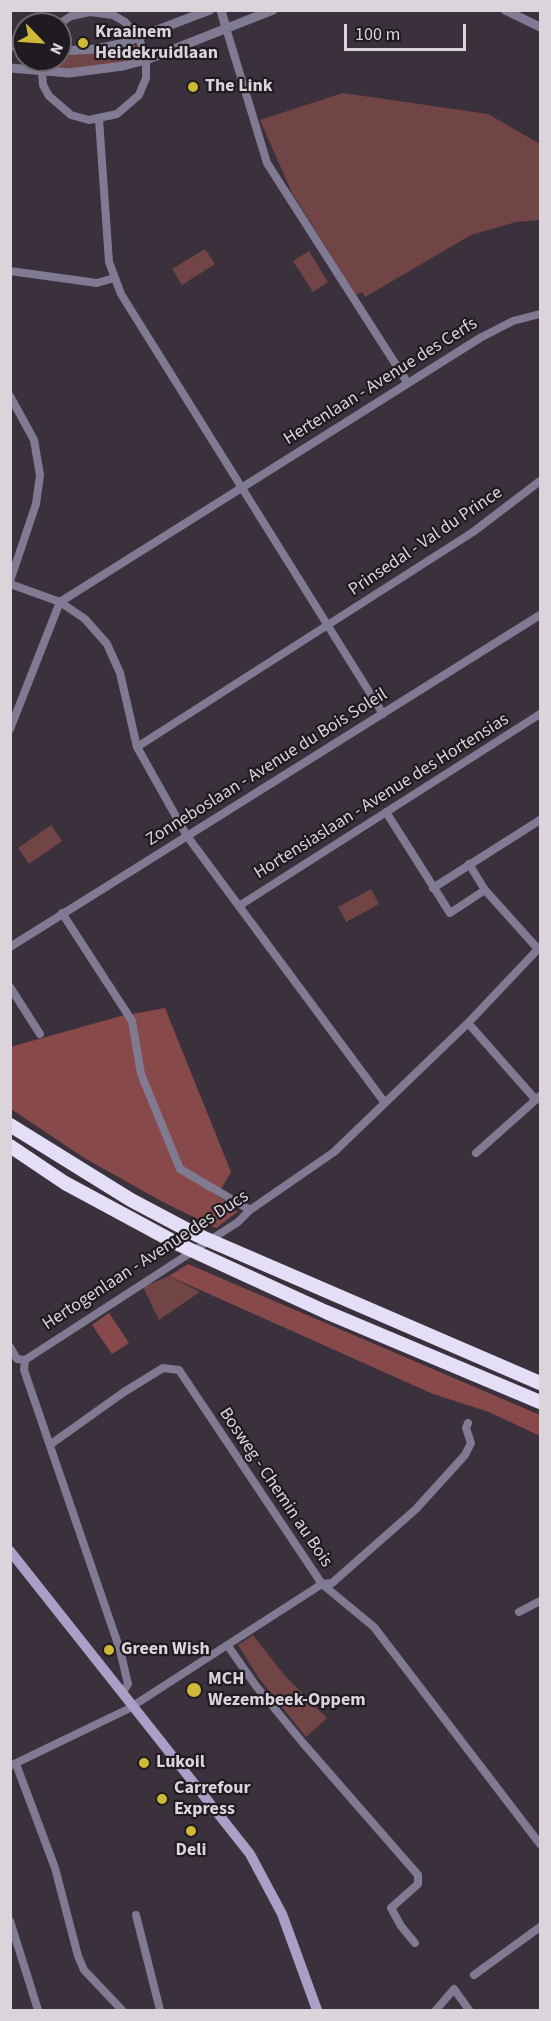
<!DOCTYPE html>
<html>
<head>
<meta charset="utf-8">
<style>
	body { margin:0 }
	#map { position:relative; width:551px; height:2021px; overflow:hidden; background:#3b313c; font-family:"Source Sans 3",sans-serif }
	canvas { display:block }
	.frame { position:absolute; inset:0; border:12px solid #dbd5db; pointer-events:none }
	.north { position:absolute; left:12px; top:12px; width:60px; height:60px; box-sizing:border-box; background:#201b20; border:2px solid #6b656b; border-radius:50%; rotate:115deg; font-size:16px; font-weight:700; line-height:24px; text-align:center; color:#dbd5db }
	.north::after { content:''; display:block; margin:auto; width:21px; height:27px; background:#ceb938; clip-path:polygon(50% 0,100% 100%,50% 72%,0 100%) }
	.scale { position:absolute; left:344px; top:24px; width:122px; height:27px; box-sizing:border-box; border:3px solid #dbd5db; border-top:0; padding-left:8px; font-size:18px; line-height:21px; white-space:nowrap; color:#dbd5db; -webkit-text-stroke:4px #201b20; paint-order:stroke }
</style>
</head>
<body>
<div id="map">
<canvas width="551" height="2021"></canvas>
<div class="frame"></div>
<div class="north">N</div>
<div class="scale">100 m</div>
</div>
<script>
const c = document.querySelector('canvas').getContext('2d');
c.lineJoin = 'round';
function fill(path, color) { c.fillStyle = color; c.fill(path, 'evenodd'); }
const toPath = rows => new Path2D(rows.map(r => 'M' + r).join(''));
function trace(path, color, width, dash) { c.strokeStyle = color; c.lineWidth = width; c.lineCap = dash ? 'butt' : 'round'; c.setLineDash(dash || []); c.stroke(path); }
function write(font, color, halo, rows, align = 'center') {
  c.font = font + ' "Source Sans 3",sans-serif'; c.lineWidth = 4.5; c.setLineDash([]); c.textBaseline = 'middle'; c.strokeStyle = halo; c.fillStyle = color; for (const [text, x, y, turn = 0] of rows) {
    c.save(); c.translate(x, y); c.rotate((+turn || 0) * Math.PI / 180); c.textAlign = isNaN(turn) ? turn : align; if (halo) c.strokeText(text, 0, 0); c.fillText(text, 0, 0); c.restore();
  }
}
const green = toPath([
	[133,43,141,51,136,59,77,70,46,67,45,65,44,60,60,60,60,53],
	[343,93,488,114,540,144,540,220,516,222,471,235,365,297,362,292,356,295,292,193,260,120],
	[205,249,215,264,182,285,172,269],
	[309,251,328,282,313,292,293,261],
	[51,825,62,841,29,864,18,848],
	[371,889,379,904,346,922,338,907],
	[169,1276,200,1292,159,1320,143,1287],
	[253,1635,285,1676,327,1718,306,1737,258,1677,238,1645]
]);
const forest = toPath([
	[165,1008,231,1172,217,1196,235,1206,237,1212,216,1228,163,1202,86,1159,11,1109,10,1047,121,1016],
	[188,1264,540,1415,540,1436,489,1412,433,1394,169,1276],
	[109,1313,129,1343,112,1354,92,1325]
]);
const minor = toPath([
	[226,28,267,163,407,382],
	[41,60,43,85,49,96,71,115,89,120,117,114,139,95,146,78,146,60,139,38,125,22,113,15,90,12,71,16,59,24],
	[99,119,109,262,121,294,383,714],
	[10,271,97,283,114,278],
	[10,396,34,440,40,475,36,504,10,581],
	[10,584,60,602,85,619,107,644,120,673,137,747,187,836,385,1103],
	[60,602,480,338,513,321,540,314],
	[10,729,60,602],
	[137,747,473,532,540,481],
	[386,812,450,913,485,890],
	[469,864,485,890,538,949],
	[433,888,540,820],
	[239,906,540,714],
	[62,913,132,1021,141,1074,180,1169,250,1210],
	[10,947,540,615],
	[10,987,40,1034],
	[468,1023,536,1100],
	[476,1153,540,1096],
	[10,1347,17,1359,25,1360],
	[51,1444,124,1392,163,1368,179,1370,322,1584,374,1627,540,1844],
	[519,1612,540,1601],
	[228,1646,256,1686,303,1743,418,1875,418,1884,391,1908,401,1926,415,1943],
	[123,1692,128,1684,120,1650,24,1370,25,1360,238,1222,250,1210,334,1152,468,1023,540,947],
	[16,1764,55,1868,78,1956,84,1970,122,2010],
	[10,1766,128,1709,322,1584,332,1583,416,1509,465,1455,471,1443,466,1428,468,1423],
	[136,1915,160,2010],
	[10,1921,38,2010],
	[474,1975,540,1927],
	[436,2010,454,1989,469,2010]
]);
const tertiary = toPath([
	[221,10,226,28],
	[505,10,540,27],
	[10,46,24,47],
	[60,51,96,49,120,44,210,10],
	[10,68,69,73,123,66,146,60,273,10]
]);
const secondary = toPath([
	[10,1551,250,1854,282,1914,317,2010]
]);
const motorway = toPath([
	[10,1125,131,1200,197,1235,540,1383],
	[10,1146,65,1183,178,1244,326,1312,540,1402]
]);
const markers = [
	[83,43,6,"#ceb938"],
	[193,87,6,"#ceb938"],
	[109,1650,6,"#ceb938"],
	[194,1690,8,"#ceb938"],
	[144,1763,6,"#ceb938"],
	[162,1799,6,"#ceb938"],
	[191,1831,6,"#ceb938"]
];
const poiNames = [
	["Kraainem",95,33],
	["Heidekruidlaan",95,54],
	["The Link",205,87],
	["Green Wish",121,1650],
	["MCH",208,1680],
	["Wezembeek-Oppem",208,1701],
	["Lukoil",156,1763],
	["Carrefour",174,1789],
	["Express",174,1810],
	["Deli",191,1851,"center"]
];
const streetNames = [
	["Hertenlaan - Avenue des Cerfs",381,382,-32],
	["Prinsedal - Val du Prince",426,542,-34],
	["Zonneboslaan - Avenue du Bois Soleil",267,768,-32],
	["Hortensiaslaan - Avenue des Hortensias",382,797,-32],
	["Hertogenlaan - Avenue des Ducs",146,1261,-33],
	["Bosweg - Chemin au Bois",275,1488,56]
];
fill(green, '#714445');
fill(forest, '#88494b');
trace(minor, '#807a92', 8);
trace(tertiary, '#807a92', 9);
trace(secondary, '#aaa0c7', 10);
trace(motorway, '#e5def7', 14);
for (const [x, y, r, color] of markers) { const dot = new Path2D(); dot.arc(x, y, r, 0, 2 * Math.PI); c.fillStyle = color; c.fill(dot); trace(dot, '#201b20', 2); }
write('bold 18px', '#dbd5db', '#201b20', poiNames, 'left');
write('18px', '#dbd5db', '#201b20', streetNames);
</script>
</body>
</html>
